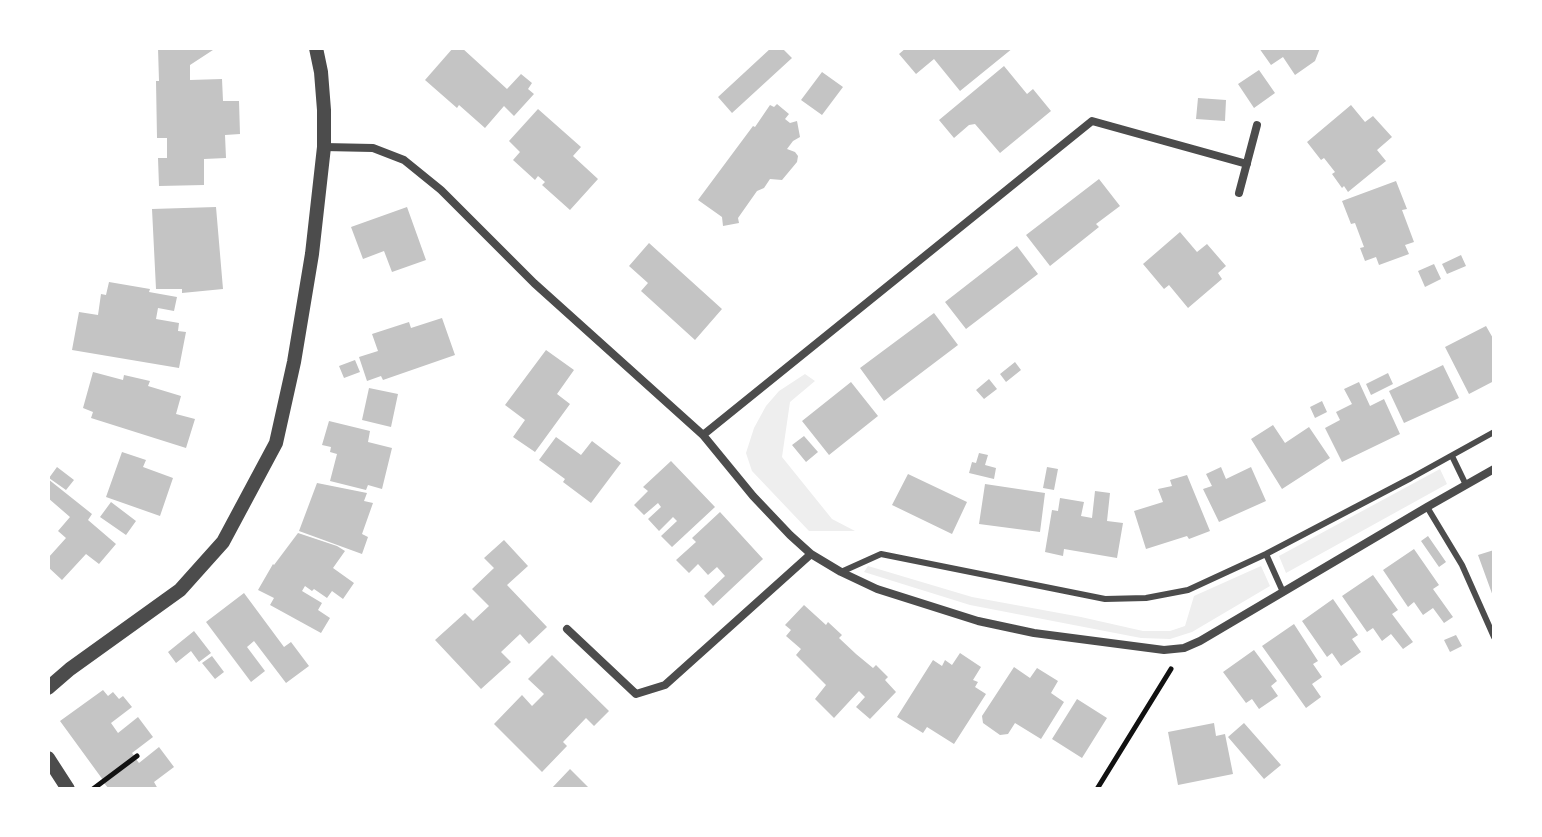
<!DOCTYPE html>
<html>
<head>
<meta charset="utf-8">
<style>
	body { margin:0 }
	#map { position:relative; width:1542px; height:837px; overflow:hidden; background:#fff; font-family:"Titillium Web",sans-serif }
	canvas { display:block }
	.frame { position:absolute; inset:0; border:50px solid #fff; pointer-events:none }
</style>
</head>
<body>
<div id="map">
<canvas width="1542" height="837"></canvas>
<div class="frame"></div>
</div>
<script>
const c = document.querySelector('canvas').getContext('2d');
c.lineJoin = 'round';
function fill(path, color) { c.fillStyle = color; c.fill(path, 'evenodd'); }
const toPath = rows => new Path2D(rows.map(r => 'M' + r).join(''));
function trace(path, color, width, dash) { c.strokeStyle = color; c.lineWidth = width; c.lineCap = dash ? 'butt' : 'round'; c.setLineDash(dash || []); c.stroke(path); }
const green = toPath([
	[805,374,815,381,790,402,782,457,832,519,855,531,809,531,752,471,746,453,754,428,766,406,779,391],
	[1440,469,1447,484,1286,573,1279,556],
	[868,566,972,597,1081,617,1143,631,1170,631,1185,626,1194,596,1261,566,1270,586,1192,632,1170,639,1141,638,970,605,864,572]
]);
const building = toPath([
	[158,48,212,48,213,50,190,65,190,80,222,79,223,101,239,101,240,134,225,135,226,158,204,159,204,185,159,186,158,158,167,158,167,138,157,138,156,81,159,81],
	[453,48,462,48,507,89,521,74,532,83,528,89,534,94,514,116,504,106,485,128,459,105,457,108,425,80],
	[771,48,782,48,792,58,732,113,718,97],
	[906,48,1013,48,960,91,934,59,916,74,899,54],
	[1259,48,1320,48,1315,61,1295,75,1283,57,1271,65],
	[1004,66,1027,94,1033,89,1051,111,1000,153,975,124,969,125,954,138,939,120],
	[1259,70,1275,93,1254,108,1238,84],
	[822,72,843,87,822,115,801,100],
	[1198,98,1226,100,1225,121,1196,119],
	[777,104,789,114,785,119,790,123,797,121,800,137,793,141,787,149,795,152,798,156,797,162,782,180,770,179,764,188,757,191,738,218,739,223,723,226,722,217,698,200,753,126,755,127,770,105,774,107],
	[1351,105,1365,122,1373,116,1392,137,1377,150,1386,161,1348,192,1344,186,1342,188,1332,174,1335,172,1324,158,1321,160,1307,142],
	[538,109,581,147,573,156,598,179,570,210,542,185,545,182,538,176,535,180,513,160,520,152,509,141],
	[1099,179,1120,206,1096,224,1099,227,1050,266,1026,235],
	[1396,181,1407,209,1402,210,1414,242,1405,245,1409,254,1379,265,1376,257,1365,261,1360,248,1364,247,1355,223,1351,224,1342,201],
	[216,207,223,289,182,293,182,289,156,289,152,209],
	[407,207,426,260,392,272,384,251,363,259,351,227],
	[1180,232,1197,252,1207,244,1226,266,1218,273,1222,279,1188,308,1169,285,1164,289,1143,264],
	[649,243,722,309,695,340,641,291,648,283,629,266],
	[1017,246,1038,274,966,329,945,302],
	[1461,255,1466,266,1447,274,1442,264],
	[1434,264,1441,279,1425,287,1418,271],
	[109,282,150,289,149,292,177,297,174,311,158,308,156,319,179,323,178,331,186,332,179,368,72,350,79,312,98,315,101,294,106,295],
	[934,313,958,345,884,401,860,368],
	[442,318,455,355,383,380,381,376,367,381,359,357,378,351,372,334,409,322,411,328],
	[1486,326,1494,340,1494,381,1469,394,1445,347],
	[546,350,574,370,557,394,570,404,535,452,513,437,525,420,505,405],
	[355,360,360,372,344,378,339,366],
	[1015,362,1021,370,1006,382,1000,374],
	[1443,365,1459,398,1404,423,1389,391],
	[93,372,123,380,124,375,150,381,148,386,181,396,176,414,195,419,186,448,91,418,93,412,83,408],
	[1388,373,1393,384,1371,395,1366,384],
	[989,379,997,389,984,399,976,390],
	[851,382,878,416,829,455,802,421],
	[1359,382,1370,406,1384,399,1400,434,1342,462,1325,428,1340,420,1336,412,1352,404,1344,389],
	[369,388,398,394,391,427,362,420],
	[1322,401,1327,412,1315,418,1310,407],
	[329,421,370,431,368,442,392,448,382,489,368,485,366,490,330,481,337,454,330,452,331,447,322,445],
	[1273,425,1285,443,1309,427,1330,458,1282,489,1251,439],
	[804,436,818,452,806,462,792,445],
	[556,437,581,455,592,441,621,463,591,503,563,482,565,479,539,460],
	[122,452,146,460,143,467,173,478,160,516,106,497],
	[979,453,988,455,985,465,996,468,994,479,969,473,972,462,976,463],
	[671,461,715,507,672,547,661,536,677,521,673,517,659,531,648,519,661,507,658,503,644,515,634,505,648,491,643,487],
	[57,467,74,480,66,490,49,478],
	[1047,467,1058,469,1054,490,1043,488],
	[1221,467,1226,479,1251,467,1266,501,1219,522,1203,489,1212,486,1206,474],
	[908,474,967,502,952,534,892,505],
	[1187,475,1210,531,1189,539,1187,536,1146,549,1134,511,1163,502,1158,489,1172,486,1170,480],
	[48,479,92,514,88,520,116,544,99,564,86,554,62,580,48,567,48,558,66,538,58,531,70,517,48,498],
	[317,483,367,493,364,501,373,503,362,534,368,537,362,554,299,531],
	[985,484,1045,493,1040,532,979,524],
	[1095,491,1110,493,1107,521,1123,523,1117,558,1064,549,1063,556,1045,552,1052,510,1058,511,1060,498,1084,502,1081,516,1092,518],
	[111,502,136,521,126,535,100,517],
	[720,512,763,559,713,606,704,596,725,576,717,567,708,575,698,564,689,573,676,560,696,542,692,538],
	[298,533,337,546,345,551,333,568,354,583,343,599,332,591,327,598,314,589,312,591,305,586,302,591,322,603,318,610,330,618,321,633,270,605,274,598,258,590,273,564,274,565],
	[1428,536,1446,562,1439,567,1421,541],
	[504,540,528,566,507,585,547,627,529,644,520,634,501,652,511,662,481,689,435,640,465,613,473,621,489,606,472,589,494,568,484,558],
	[1414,549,1439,585,1433,589,1453,617,1444,623,1433,608,1423,615,1414,602,1408,607,1383,570],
	[1494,550,1494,599,1478,555],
	[1373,575,1398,610,1392,614,1413,642,1403,649,1391,634,1382,641,1373,628,1367,632,1342,596],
	[244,593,284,647,291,642,309,666,286,683,254,641,247,647,265,671,251,682,206,622],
	[1333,599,1358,635,1352,639,1361,652,1341,666,1332,653,1327,657,1302,621],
	[804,605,826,625,828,622,842,635,839,638,856,654,873,668,876,665,888,677,885,680,896,692,870,719,856,707,865,697,859,691,834,718,815,699,826,685,796,655,801,649,786,636,791,630,785,625],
	[1294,624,1318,661,1313,664,1322,677,1312,684,1321,697,1306,708,1262,646],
	[194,631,211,653,199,662,191,651,176,663,168,652],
	[1456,635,1462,646,1450,652,1444,640],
	[1254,650,1277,681,1271,686,1278,696,1259,709,1252,699,1246,703,1223,672],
	[960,653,981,667,973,680,978,682,975,687,986,694,954,744,927,727,923,733,897,717,933,660,942,666,945,660,952,665],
	[552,655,609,711,594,726,586,718,563,742,567,746,542,772,494,724,522,695,532,706,544,694,528,679],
	[212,656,224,672,215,679,202,663],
	[1014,667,1030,678,1037,668,1058,681,1051,693,1064,702,1041,739,1015,723,1008,734,1000,735,983,723,982,716],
	[103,690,108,696,113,692,119,699,123,696,132,707,111,723,118,733,138,717,153,737,132,753,135,757,103,780,60,721],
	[1077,699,1107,718,1082,758,1052,739],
	[1214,723,1216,736,1225,734,1233,774,1178,785,1168,732],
	[1244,723,1281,765,1264,779,1228,737],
	[159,747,174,767,154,782,158,789,109,789,104,783,136,759,139,763],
	[570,769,588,787,586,789,551,789]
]);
const path = toPath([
	[93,789,137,756],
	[1097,789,1171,669]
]);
const service = toPath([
	[1452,456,1466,485],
	[1427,507,1462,565,1494,637],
	[1266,554,1283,592],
	[841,572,881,554,1105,599,1146,598,1188,590,1266,554,1411,478,1494,432]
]);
const minor = toPath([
	[324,147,373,148,404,160,441,190,534,283,703,435,753,496,790,535,811,554,841,572,877,589,978,621,1034,633,1164,650,1184,648,1200,641,1427,507,1494,469],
	[1239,193,1257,125],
	[703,435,1092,121,1247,164],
	[567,629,636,694,665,685,811,554]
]);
const tertiary = toPath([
	[48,688,70,669,180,590,223,542,276,443,294,362,312,254,324,147,324,110,321,72,316,48],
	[48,758,68,789]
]);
fill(green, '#eee');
fill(building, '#c4c4c4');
trace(path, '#111', 5);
trace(service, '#4c4c4c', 6);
trace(minor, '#4c4c4c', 8);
trace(tertiary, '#4c4c4c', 14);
</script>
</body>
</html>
